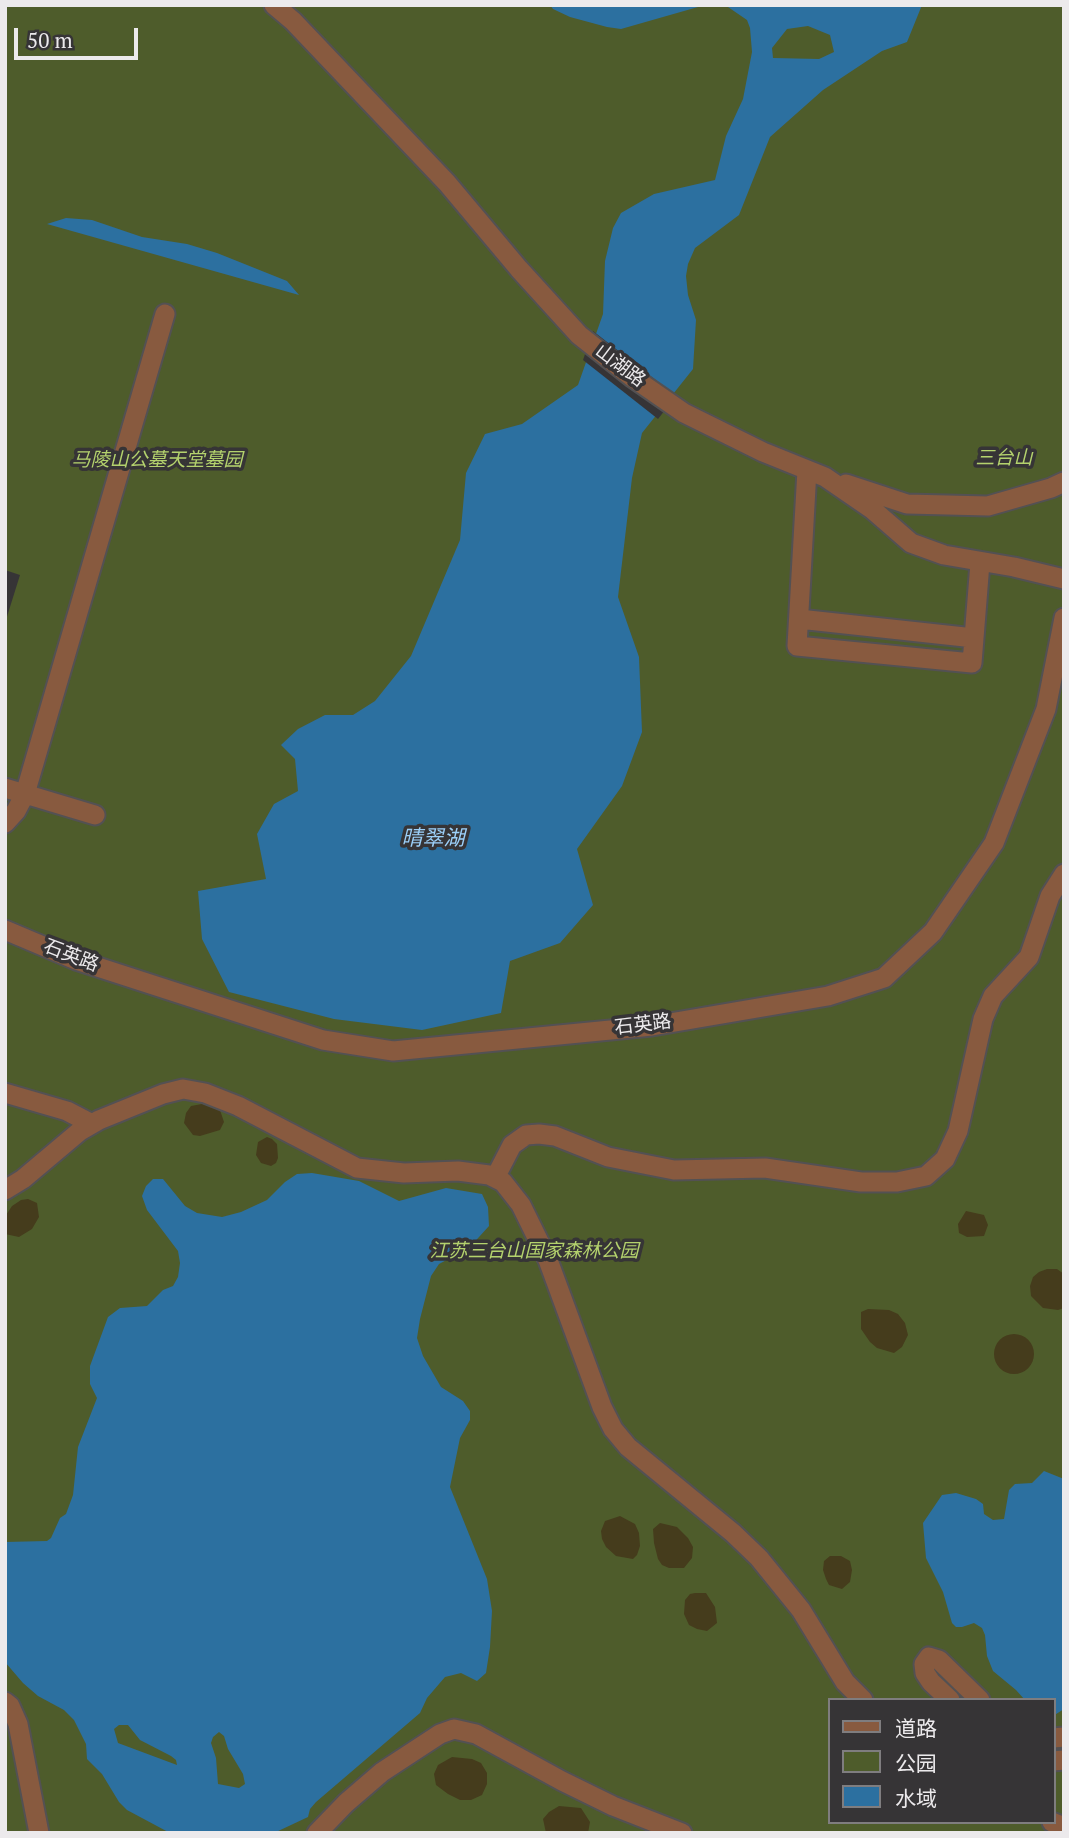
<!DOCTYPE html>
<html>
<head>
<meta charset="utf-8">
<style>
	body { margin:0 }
	#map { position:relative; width:1069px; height:1838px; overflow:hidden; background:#363436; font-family:"PT Serif","Noto Sans SC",serif }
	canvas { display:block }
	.frame { position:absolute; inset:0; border:7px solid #eceaec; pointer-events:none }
	.legend { position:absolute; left:828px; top:1698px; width:228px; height:126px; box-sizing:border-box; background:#363436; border:2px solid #7f7d7f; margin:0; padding:9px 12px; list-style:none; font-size:21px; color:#eceaec }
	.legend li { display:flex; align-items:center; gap:14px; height:35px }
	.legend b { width:35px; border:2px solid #7f7d7f }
	.scale { position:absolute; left:14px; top:28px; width:124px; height:32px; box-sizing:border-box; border:4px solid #eceaec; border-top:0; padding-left:9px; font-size:21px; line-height:24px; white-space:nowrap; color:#eceaec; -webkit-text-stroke:5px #363436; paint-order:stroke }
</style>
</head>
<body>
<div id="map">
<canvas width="1069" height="1838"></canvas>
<div class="frame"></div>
<ul class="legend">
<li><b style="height:9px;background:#885a3f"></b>道路</li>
<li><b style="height:19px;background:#4e5c2b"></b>公园</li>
<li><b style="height:19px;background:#2c70a0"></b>水域</li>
</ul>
<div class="scale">50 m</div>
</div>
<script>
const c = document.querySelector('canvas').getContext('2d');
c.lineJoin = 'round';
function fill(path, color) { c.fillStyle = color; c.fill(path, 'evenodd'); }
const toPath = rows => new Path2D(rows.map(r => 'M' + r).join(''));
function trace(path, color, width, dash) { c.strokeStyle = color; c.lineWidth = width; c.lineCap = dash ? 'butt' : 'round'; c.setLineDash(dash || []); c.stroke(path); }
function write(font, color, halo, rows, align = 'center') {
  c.font = font + ' "PT Serif","Noto Sans SC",serif'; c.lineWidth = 7; c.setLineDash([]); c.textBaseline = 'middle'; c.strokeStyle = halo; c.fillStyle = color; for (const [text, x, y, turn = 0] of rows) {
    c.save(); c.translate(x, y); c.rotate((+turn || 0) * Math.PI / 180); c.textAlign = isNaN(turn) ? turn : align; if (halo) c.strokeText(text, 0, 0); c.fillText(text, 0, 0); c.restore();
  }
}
const green = toPath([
	[5,5,1064,5,1064,1833,5,1833,5,623,20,575,5,570],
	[829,1700,1053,1700,1053,1822,829,1822]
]);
const sand = toPath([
	[202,1104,214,1105,220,1110,224,1122,220,1130,200,1136,193,1135,184,1123,186,1113,191,1106],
	[267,1137,272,1139,277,1144,278,1158,276,1163,271,1166,261,1163,256,1155,258,1142],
	[28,1199,37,1203,39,1217,32,1229,19,1237,5,1234,6,1215,12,1206,21,1200],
	[966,1211,984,1215,988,1225,984,1236,967,1237,959,1233,958,1224],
	[1047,1269,1057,1269,1064,1274,1064,1308,1058,1310,1043,1308,1031,1296,1030,1286,1033,1277,1039,1272],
	[868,1309,889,1310,898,1314,905,1323,908,1335,902,1347,894,1353,877,1348,870,1342,861,1329,861,1312],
	'994 1354a20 20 0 1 1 40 0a20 20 0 1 1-40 0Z',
	[620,1516,635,1524,639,1533,640,1546,637,1555,633,1559,616,1556,606,1547,602,1539,601,1531,605,1521],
	[660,1523,677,1527,688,1538,693,1547,692,1558,684,1568,669,1568,662,1565,658,1559,654,1543,653,1529],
	[830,1556,841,1556,850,1561,852,1570,850,1582,842,1589,829,1585,826,1579,823,1570,824,1561],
	[695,1593,706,1593,715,1607,717,1623,707,1631,697,1629,689,1625,684,1614,685,1600,690,1594],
	[452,1757,472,1759,481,1763,487,1773,487,1784,482,1795,471,1800,460,1800,448,1794,436,1785,434,1774,438,1765],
	[559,1806,581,1808,590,1822,588,1833,546,1833,543,1819,549,1812]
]);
const water = toPath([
	[550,5,705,5,621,29,607,27,570,17,553,9],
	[721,5,922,5,907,42,882,51,823,90,770,137,739,215,695,248,688,264,686,276,688,295,696,320,693,369,642,433,632,478,618,597,639,657,642,732,622,786,577,849,593,905,560,943,510,961,501,1013,422,1030,334,1019,229,992,202,939,198,891,266,879,257,834,274,804,298,791,295,759,281,745,298,729,325,715,353,715,375,701,411,656,460,540,466,473,485,434,522,424,578,385,603,314,605,261,613,228,621,213,654,194,715,180,726,136,743,99,752,52,750,28,747,20,728,7],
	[808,26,830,35,834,52,819,59,773,58,772,48,787,29],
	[66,218,92,220,142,237,187,244,217,253,287,281,299,295,47,224],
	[312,1173,359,1181,399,1201,446,1188,482,1194,488,1207,489,1226,469,1248,439,1264,431,1276,420,1319,417,1338,423,1356,441,1387,463,1401,470,1411,470,1420,460,1438,450,1487,487,1579,492,1611,490,1647,486,1673,477,1681,461,1673,445,1677,427,1698,420,1713,316,1802,310,1809,308,1817,274,1833,170,1833,127,1810,119,1802,102,1774,87,1759,86,1744,74,1720,64,1710,38,1696,23,1683,5,1662,5,1542,47,1541,51,1538,60,1518,66,1514,73,1495,78,1447,97,1398,90,1384,90,1366,108,1317,120,1308,147,1306,163,1290,173,1286,178,1277,180,1263,178,1251,147,1210,142,1196,146,1186,153,1179,163,1179,185,1206,197,1213,222,1217,241,1212,267,1200,285,1182,297,1174],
	[119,1725,128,1725,140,1740,171,1756,176,1760,177,1765,118,1743,114,1729],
	[219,1732,224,1736,228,1749,243,1774,245,1784,239,1788,218,1784,216,1758,211,1743,213,1737],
	[1044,1471,1064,1479,1064,1709,1053,1716,1053,1700,1025,1700,1016,1690,993,1671,987,1656,985,1635,982,1628,974,1623,962,1627,956,1627,952,1623,943,1592,926,1558,923,1523,942,1495,956,1493,976,1499,983,1504,984,1514,993,1520,1004,1519,1009,1490,1015,1484,1032,1483]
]);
const pier = toPath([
	[593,331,676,396,658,419,583,360]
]);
const minor = toPath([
	[274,5,293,21,447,183,519,269,579,335,632,377,684,413,763,452,825,477,873,510,911,543,944,555,1014,567,1064,579],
	[807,470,797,646,972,663,980,563],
	[846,484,907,504,988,506,1051,488,1064,482],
	[799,619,974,638],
	[5,788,95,815],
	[5,823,16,811,25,794,165,314],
	[5,930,76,960,323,1040,393,1051,652,1026,828,996,884,978,933,932,994,843,1046,709,1064,618],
	[5,1093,67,1111,92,1124],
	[495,1178,512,1145,526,1135,539,1134,555,1136,608,1157,674,1170,765,1168,861,1182,897,1182,926,1176,945,1159,958,1131,983,1019,993,996,1029,957,1050,896,1064,874],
	[5,1190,23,1179,80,1131,99,1120,163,1094,183,1089,205,1093,238,1106,357,1168,404,1173,458,1171,489,1175,503,1182,521,1205,548,1260,602,1407,613,1429,628,1447,733,1533,759,1558,801,1610,845,1682,863,1700],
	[950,1700,931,1682,925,1673,924,1664,929,1657,939,1660,980,1700],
	[5,1702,10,1706,18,1724,39,1833],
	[1053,1738,1064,1737],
	[1053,1761,1064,1760],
	[1052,1822,1064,1827],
	[317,1833,346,1803,382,1772,440,1734,454,1729,476,1734,562,1781,613,1806,682,1833]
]);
const streetNames = [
	["山湖路",620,366,37],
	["石英路",71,956,21],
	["石英路",643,1025,-7]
];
const parkNames = [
	["三台山",1004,459],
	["马陵山公墓天堂墓园",157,461],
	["江苏三台山国家森林公园",534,1252]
];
const waterNames = [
	["晴翠湖",433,839]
];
fill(green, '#4e5c2b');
fill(sand, '#453c1c');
fill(water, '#2c70a0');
fill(pier, '#363436');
trace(minor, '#535153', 23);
trace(minor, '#885a3f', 19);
write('19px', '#eceaec', '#363436', streetNames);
write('italic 19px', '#b4d26d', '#363436', parkNames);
write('italic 21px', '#9cd0f9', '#363436', waterNames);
</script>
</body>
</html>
